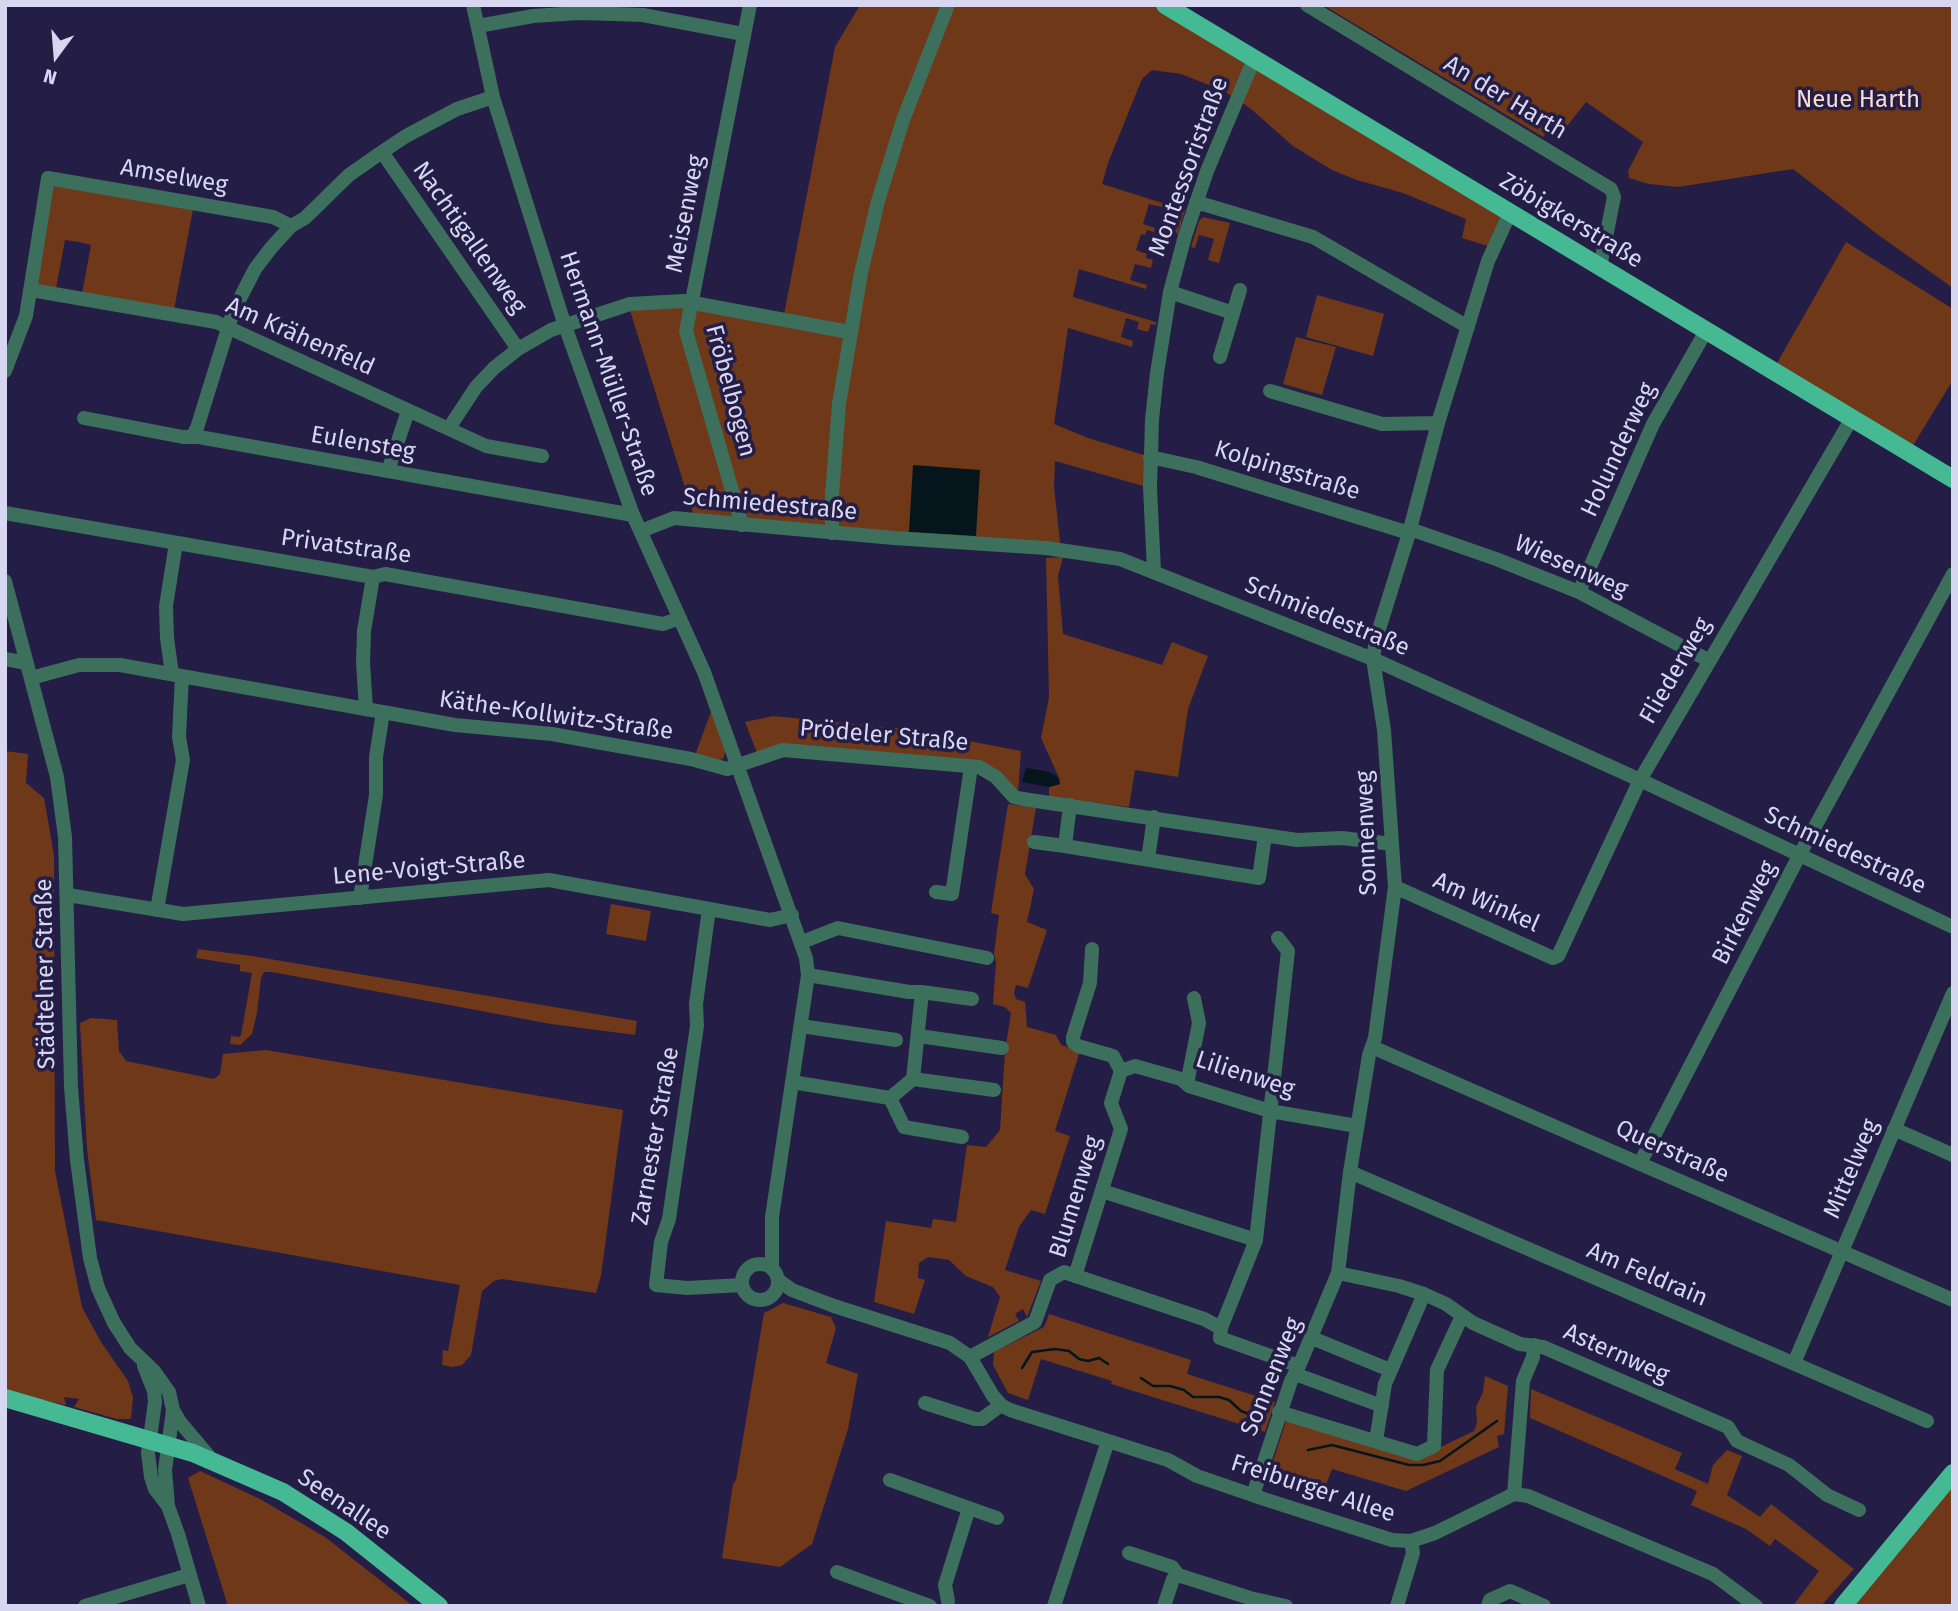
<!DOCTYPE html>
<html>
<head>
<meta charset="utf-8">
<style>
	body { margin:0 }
	#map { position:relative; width:1958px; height:1611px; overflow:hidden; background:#241d46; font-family:"Fira Sans",sans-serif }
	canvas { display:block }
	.frame { position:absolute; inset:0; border:7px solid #d8d7f2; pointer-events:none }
	.north { position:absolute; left:21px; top:21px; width:70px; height:70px; -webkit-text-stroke:5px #241d46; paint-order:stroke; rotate:196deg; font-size:19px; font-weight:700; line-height:28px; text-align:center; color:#d8d7f2 }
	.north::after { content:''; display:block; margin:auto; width:24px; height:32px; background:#d8d7f2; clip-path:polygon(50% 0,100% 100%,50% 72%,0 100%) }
</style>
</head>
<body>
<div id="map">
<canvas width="1958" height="1611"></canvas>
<div class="frame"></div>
<div class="north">N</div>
</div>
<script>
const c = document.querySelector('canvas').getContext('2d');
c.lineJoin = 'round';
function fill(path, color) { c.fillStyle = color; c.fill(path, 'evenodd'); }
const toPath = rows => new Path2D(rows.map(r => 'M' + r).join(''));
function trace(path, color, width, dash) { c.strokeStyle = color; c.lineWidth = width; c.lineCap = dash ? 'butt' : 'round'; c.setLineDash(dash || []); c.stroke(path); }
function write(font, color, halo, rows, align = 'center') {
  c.font = font + ' "Fira Sans",sans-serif'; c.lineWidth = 7; c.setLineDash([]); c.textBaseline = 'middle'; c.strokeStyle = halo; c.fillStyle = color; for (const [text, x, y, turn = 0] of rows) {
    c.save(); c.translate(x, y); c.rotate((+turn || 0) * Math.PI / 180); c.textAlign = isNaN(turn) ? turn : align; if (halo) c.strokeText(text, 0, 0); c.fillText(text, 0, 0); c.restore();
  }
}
const green = toPath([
	[860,5,1165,5,1510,213,1494,248,1462,238,1466,219,1403,193,1357,180,1332,170,1293,146,1251,109,1224,91,1181,74,1152,70,1142,79,1108,163,1102,184,1185,210,1178,234,1173,232,1165,224,1169,209,1149,204,1143,224,1155,228,1154,232,1147,230,1145,235,1141,234,1136,250,1147,254,1146,258,1153,260,1151,268,1135,264,1130,280,1147,285,1146,289,1079,269,1073,297,1156,322,1156,325,1151,324,1148,332,1137,329,1139,322,1126,318,1121,337,1133,341,1132,347,1068,328,1054,424,1088,438,1150,457,1150,488,1055,461,1054,487,1061,550,695,520,628,304,643,302,783,320,835,47],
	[1323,5,1953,5,1953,288,1877,234,1793,169,1678,187,1649,184,1629,178,1628,171,1643,142,1586,102,1557,139,1546,133,1543,137],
	[48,178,194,204,173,315,81,299,91,245,79,242,65,240,55,294,31,290],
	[1203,217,1230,223,1219,263,1208,260,1214,239,1199,235,1195,248,1191,247,1199,221],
	[1846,242,1953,309,1953,380,1912,447,1777,363],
	[1317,295,1384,314,1373,356,1306,337],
	[1296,337,1336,347,1322,395,1283,384],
	[1063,557,1058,576,1063,634,1162,665,1172,642,1208,656,1188,709,1178,777,1135,770,1129,807,1049,797,1049,787,1060,784,1060,780,1041,738,1049,697,1046,558],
	[712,709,726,750,723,759,717,761,695,755],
	[773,716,906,729,1021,751,1018,793,995,770,757,753,745,722],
	[5,751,28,754,26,783,44,798,54,855,55,1171,82,1307,101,1342,128,1381,133,1397,131,1419,117,1419,74,1407,79,1399,64,1397,66,1405,5,1392],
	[1008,804,1036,808,1025,874,1034,889,1027,922,1047,930,1028,988,1016,985,1014,993,1016,999,1025,1002,1027,1027,1056,1035,1061,1045,1080,1051,1055,1131,1070,1136,1045,1214,1031,1210,1019,1227,1005,1270,1041,1281,1027,1317,1023,1309,1015,1314,1019,1321,988,1337,1000,1297,993,1287,966,1276,949,1260,928,1257,919,1263,918,1278,925,1280,914,1314,874,1302,886,1221,931,1228,933,1219,956,1222,967,1145,986,1147,1000,1130,1005,1051,1011,1013,1005,1007,993,1004,996,963,994,953,999,915,991,913],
	[611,904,651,911,646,941,606,934],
	[198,949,252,956,637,1021,635,1035,551,1024,272,972,264,972,261,978,257,1013,252,1034,240,1045,230,1044,231,1036,239,1037,241,1035,252,973,240,971,240,965,196,958],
	[91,1018,117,1020,119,1051,126,1061,214,1079,220,1074,223,1054,266,1050,623,1110,601,1276,596,1293,502,1279,494,1281,482,1291,471,1355,462,1365,453,1367,442,1365,443,1350,448,1351,460,1285,96,1220,87,1149,80,1023],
	[783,1303,831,1317,836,1328,826,1363,858,1374,848,1429,812,1544,780,1567,722,1558,733,1484,736,1480,764,1313],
	[1049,1314,1191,1360,1187,1374,1275,1402,1265,1432,1111,1384,1112,1381,1041,1359,1028,1400,1008,1393,993,1365,994,1352,1044,1327],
	[1485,1376,1508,1386,1504,1434,1497,1436,1499,1447,1406,1491,1332,1469,1324,1490,1269,1474,1287,1418,1416,1459,1474,1431,1477,1423,1476,1407,1483,1392],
	[1531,1389,1682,1453,1675,1469,1708,1484,1713,1465,1727,1450,1742,1456,1727,1495,1760,1517,1771,1504,1854,1569,1821,1606,1793,1606,1819,1571,1775,1539,1770,1546,1746,1529,1691,1505,1697,1491,1530,1418],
	[200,1471,260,1499,325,1537,413,1606,228,1606,188,1478],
	[1953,1485,1953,1606,1854,1606]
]);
const water = toPath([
	[913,465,980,470,976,536,909,532],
	[1026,768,1046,771,1057,776,1060,784,1049,787,1022,782]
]);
const stream = toPath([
	[1022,1368,1032,1352,1055,1349,1069,1351,1079,1359,1088,1361,1099,1358,1108,1364],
	[1141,1378,1153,1386,1170,1386,1184,1390,1193,1397,1219,1397,1229,1400,1241,1411,1257,1417],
	[1308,1450,1332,1445,1409,1465,1423,1465,1440,1461,1497,1421]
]);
const minor = toPath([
	[473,5,493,97,565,326,633,515,704,672,806,958,808,975,772,1217,772,1268],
	[1307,5,1611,189,1614,197,1600,267],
	[478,26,533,16,579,13,615,14,643,15,743,34],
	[382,152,518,349],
	[1196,202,1313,237,1468,327],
	[31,290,216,322,486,446,542,456],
	[1170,292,1233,313],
	[1220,357,1240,290],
	[5,371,26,316,48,178,273,217,291,226],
	[1270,391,1382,424,1438,423],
	[84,418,183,437,199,437,633,515],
	[449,428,476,387,494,368,518,349,551,330,630,304,683,301,849,332],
	[192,437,197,428,233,312,255,269,271,248,291,226,305,218,349,175,382,152,406,136,457,109,493,97],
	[1150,457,1196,467,1409,533],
	[388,471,408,411],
	[5,513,373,577,385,574,663,624,680,618],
	[742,525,686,331,750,5],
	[1410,529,1496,559,1579,592,1708,660],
	[641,531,674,518,894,538,1046,548,1120,559,1373,659,1640,780,1953,927],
	[832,533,832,495,839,404,861,273,878,201,903,120,948,5],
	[1154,571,1150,488,1152,420,1157,373,1170,292,1185,236,1207,171,1254,59],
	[5,581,57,777,65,837,71,1087,77,1160,90,1258,98,1288,114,1323,130,1348,154,1371,169,1392,173,1410,165,1470,168,1506],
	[1579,592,1653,424,1706,331],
	[5,659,27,663],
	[172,674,167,638,166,606,176,543],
	[31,678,79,665,120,665,455,725,552,734,691,759,727,769,783,750,979,767,996,777,1014,797,1023,799,1297,840,1342,838,1392,844],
	[366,709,363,662,364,631,373,577],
	[1070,805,1065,846,1259,878,1265,835],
	[1034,842,1065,846],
	[1148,859,1154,817],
	[1395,887,1553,958,1558,956,1640,780,1852,418],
	[936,892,952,894,971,767],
	[68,895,183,914,549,880,770,920,792,915],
	[360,898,376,795,376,757,383,712],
	[709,909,696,1004,697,1026,669,1219,661,1242,656,1285,687,1288,742,1285],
	[157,910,183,760,179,737,182,676],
	[802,942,838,928,987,958],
	[1092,949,1090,983,1073,1037,1073,1042,1078,1046,1113,1056,1121,1071],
	[808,975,909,992,922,992,972,999],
	[922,992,913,1079,890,1098,904,1127,962,1137],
	[801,1026,896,1040],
	[919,1036,1002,1048],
	[1372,1047,1953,1300],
	[1121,1071,1135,1066,1181,1079,1189,1086,1270,1111,1357,1126],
	[913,1079,994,1090],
	[792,1082,890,1098],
	[1187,1084,1199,1023,1194,998],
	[1894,1129,1953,1155],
	[1640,1163,1800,854,1953,574],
	[1350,1172,1927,1421],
	[1102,1191,1256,1240],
	'742 1282a18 18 0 1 1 36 0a18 18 0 1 1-36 0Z',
	[1338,1273,1399,1286,1424,1294,1446,1304,1473,1323,1520,1344,1543,1347,1728,1427,1737,1441,1789,1465,1827,1495,1859,1510],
	[1075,1276,1121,1129,1111,1103,1121,1071],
	[778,1280,792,1290,834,1306,950,1343,970,1357,993,1396,1001,1405,1010,1410,1168,1460,1197,1476,1264,1499,1392,1540,1411,1541,1435,1533,1514,1494,1528,1496,1713,1574,1756,1606],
	[1221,1328,1256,1240,1288,951,1278,938],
	[1312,1338,1390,1370],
	[970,1357,1035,1322,1050,1280,1064,1272,1204,1319,1221,1328,1220,1338,1299,1366],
	[1794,1363,1953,993],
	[144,1366,154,1391,155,1402,148,1453,151,1477,155,1489,168,1506,178,1534,199,1606],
	[1295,1374,1382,1406],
	[925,1403,975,1419,982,1419,1001,1405],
	[173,1410,180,1422,212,1460],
	[1279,1412,1417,1454,1434,1446,1437,1370,1462,1316],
	[1376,1441,1385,1384,1424,1294],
	[890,1480,997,1518],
	[1514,1494,1523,1381,1533,1357,1534,1345],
	[1253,1495,1291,1381,1299,1366,1338,1273,1350,1172,1369,1055,1375,1038,1395,887,1384,730,1373,659,1376,639,1409,533,1438,423,1488,261,1510,213],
	[1129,1553,1172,1567,1178,1575],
	[837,1572,930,1606],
	[948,1601,945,1585,969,1508],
	[85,1606,189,1575],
	[1054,1606,1108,1441],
	[1164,1606,1173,1579,1178,1575,1250,1598,1286,1606],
	[1397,1606,1413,1553,1411,1541],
	[1488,1606,1490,1600,1510,1591,1544,1606]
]);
const major = toPath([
	[1165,5,1953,479],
	[5,1398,193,1453,283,1492,346,1532,439,1606],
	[1843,1606,1953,1473]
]);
const streetNames = [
	["An der Harth",1505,98,31],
	["Montessoristraße",1189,167,-70],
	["Amselweg",174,177,10],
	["Meisenweg",686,214,-79],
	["Zöbigkerstraße",1571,221,31],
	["Nachtigallenweg",469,238,55],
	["Am Krähenfeld",300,337,24],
	["Hermann-Müller-Straße",608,374,71],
	["Fröbelbogen",730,391,75],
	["Eulensteg",363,444,10],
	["Holunderweg",1619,450,-65],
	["Kolpingstraße",1287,471,17],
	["Schmiedestraße",770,505,5],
	["Privatstraße",346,547,8],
	["Wiesenweg",1571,567,24],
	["Schmiedestraße",1327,617,22],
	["Fliederweg",1676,671,-60],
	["Käthe-Kollwitz-Straße",556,716,8],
	["Prödeler Straße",884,736,5],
	["Sonnenweg",1367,833,-92],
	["Schmiedestraße",1845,851,25],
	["Lene-Voigt-Straße",429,869,-5],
	["Am Winkel",1486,903,24],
	["Birkenweg",1745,913,-63],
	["Städtelner Straße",46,974,-91],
	["Lilienweg",1245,1075,18],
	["Zarnester Straße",656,1136,-80],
	["Querstraße",1672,1152,24],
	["Mittelweg",1852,1169,-67],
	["Blumenweg",1076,1197,-73],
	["Am Feldrain",1647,1275,23],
	["Asternweg",1616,1354,24],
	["Sonnenweg",1272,1377,-68],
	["Freiburger Allee",1313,1489,18],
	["Seenallee",344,1505,34]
];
const parkNames = [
	["Neue Harth",1858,100]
];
fill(green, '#6f3819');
fill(water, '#04151c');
trace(stream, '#04151c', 2.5);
trace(minor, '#3c6f5c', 14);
trace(major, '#44b993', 18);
write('24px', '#d8d7f2', '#241d46', streetNames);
write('24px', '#f7dccf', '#241d46', parkNames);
</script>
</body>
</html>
